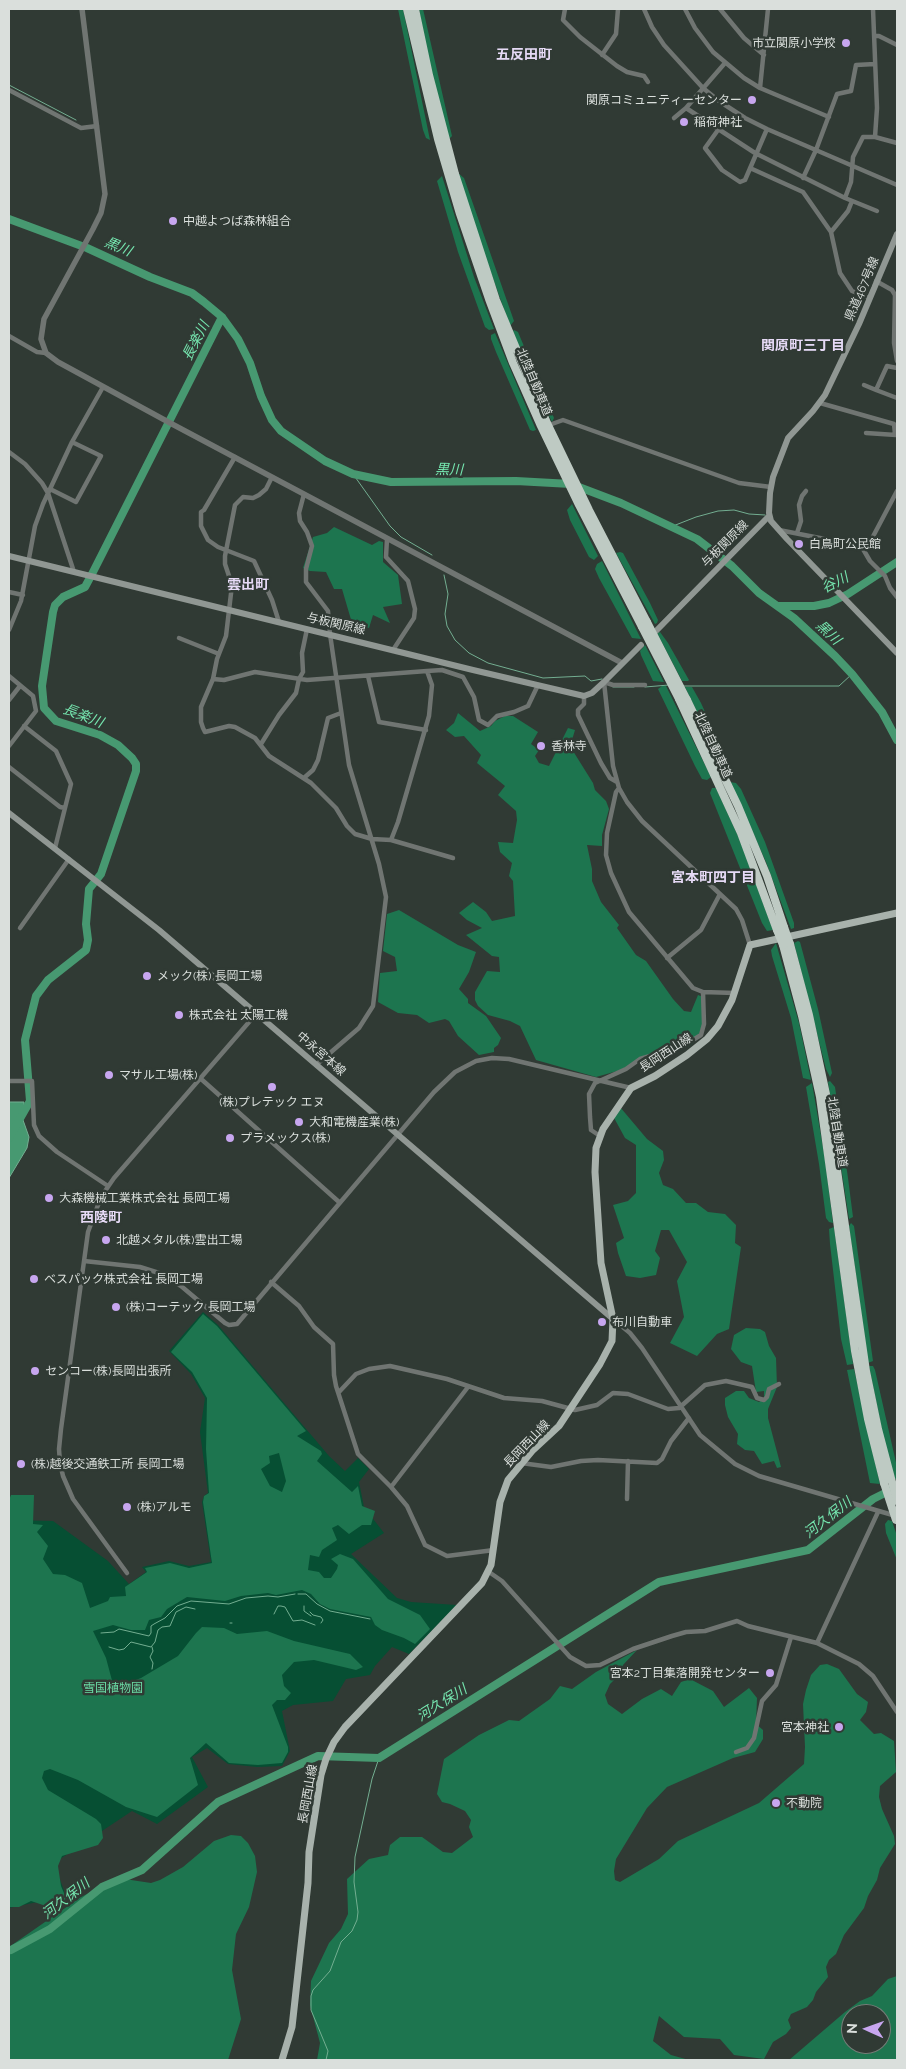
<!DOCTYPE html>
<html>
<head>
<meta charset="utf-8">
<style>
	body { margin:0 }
	#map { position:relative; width:906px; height:2069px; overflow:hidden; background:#303a34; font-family:Raleway,sans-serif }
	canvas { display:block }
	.frame { position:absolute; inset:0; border:10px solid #dadfdc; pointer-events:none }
	.north { position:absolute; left:841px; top:2004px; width:50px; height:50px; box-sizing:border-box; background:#303a34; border:1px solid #747c77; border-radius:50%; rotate:272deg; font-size:14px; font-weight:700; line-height:20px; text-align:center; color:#dadfdc }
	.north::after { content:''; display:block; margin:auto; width:18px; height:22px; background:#c7a6ef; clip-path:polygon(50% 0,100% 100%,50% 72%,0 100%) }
</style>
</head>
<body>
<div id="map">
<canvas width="906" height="2069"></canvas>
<div class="frame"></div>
<div class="north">N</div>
</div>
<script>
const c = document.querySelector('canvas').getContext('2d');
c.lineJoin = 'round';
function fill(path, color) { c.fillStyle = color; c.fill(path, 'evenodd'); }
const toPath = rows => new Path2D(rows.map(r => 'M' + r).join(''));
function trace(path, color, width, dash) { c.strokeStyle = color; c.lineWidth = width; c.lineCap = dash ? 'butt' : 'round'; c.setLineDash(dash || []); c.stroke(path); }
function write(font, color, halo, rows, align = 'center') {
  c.font = font + ' Raleway,"Noto Sans JP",sans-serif'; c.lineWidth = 5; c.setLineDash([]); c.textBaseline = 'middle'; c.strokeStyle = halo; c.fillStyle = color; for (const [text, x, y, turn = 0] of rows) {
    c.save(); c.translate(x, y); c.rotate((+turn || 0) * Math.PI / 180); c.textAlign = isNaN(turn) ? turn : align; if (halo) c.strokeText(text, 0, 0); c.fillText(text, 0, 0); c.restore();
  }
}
const green = toPath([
	[203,1312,218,1325,329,1456,345,1471,358,1458,369,1469,359,1482,364,1507,384,1533,351,1554,397,1598,411,1602,457,1605,409,1654,392,1647,375,1666,370,1675,346,1679,333,1701,293,1705,282,1711,290,1751,282,1766,257,1767,228,1764,207,1748,192,1757,208,1787,157,1824,132,1811,54,1863,66,1896,9,1908,9,1520,53,1521,108,1561,129,1584,146,1572,142,1567,169,1561,189,1566,211,1562,202,1502,204,1496,208,1493,200,1432,205,1398,191,1374,169,1351]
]);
const forest = toPath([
	[398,9,403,9,430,140,426,138,423,130],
	[419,9,423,9,452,136,449,139,429,62],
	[458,173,464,178,514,321,510,326,480,242],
	[442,176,474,277,494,329,489,330,485,327,458,252,437,181],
	[514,330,518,332,554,418,552,422,530,377,513,331],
	[495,333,536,430,533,431,530,430,496,352,491,339,491,335],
	[572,504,598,556,594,560,589,557,570,520,567,510],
	[334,527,372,545,379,541,383,542,383,562,398,575,402,604,383,607,390,623,373,615,369,628,352,623,342,589,334,589,326,572,310,571,303,568,313,537,327,533],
	[620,552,623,553,650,603,658,620,657,623,655,624,616,553],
	[602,561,641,639,632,638,599,578,595,569,597,564],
	[660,632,668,643,689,680,688,681,682,681,657,633],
	[645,645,664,682,653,681,641,655,640,651],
	[662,686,666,686,711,777,707,780,702,779,695,766,658,689],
	[685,687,692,687,701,703,730,767,729,774,726,774],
	[458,713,480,731,491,726,495,721,505,716,513,716,538,732,531,744,539,750,535,756,539,763,549,766,568,728,575,730,572,740,573,751,593,783,595,790,606,801,609,809,602,835,602,846,587,845,592,869,592,881,601,902,619,925,617,928,636,955,646,961,673,999,684,1011,691,1012,698,995,703,997,702,1026,699,1035,691,1045,672,1054,657,1055,631,1064,621,1070,596,1077,536,1060,520,1026,510,1021,488,1015,478,1006,475,1000,475,992,487,971,500,972,499,957,492,956,466,935,482,928,467,920,459,913,473,902,486,912,492,921,515,916,513,881,509,876,512,863,500,852,498,842,513,843,517,820,516,811,498,795,505,786,477,763,481,755,464,736,455,737,446,730,454,723],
	[730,782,736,783,741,789,765,842,794,923,794,928,791,929,766,862],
	[712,788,716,788,739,838,773,930,767,931,762,923,710,793],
	[399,910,458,945,476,952,469,972,459,989,468,999,468,1003,486,1016,501,1038,498,1045,494,1048,494,1052,479,1055,458,1036,449,1021,445,1019,429,1023,417,1015,398,1013,378,1002,380,973,397,971,395,957,383,951,387,914],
	[798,941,800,942,818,1009,832,1073,830,1077,826,1069,794,943],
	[776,943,799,1023,811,1080,803,1078,791,1018,772,956,771,950],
	[830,1081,835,1087,848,1178,853,1217,849,1219,828,1082],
	[812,1083,825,1159,833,1223,829,1222,826,1218,819,1164,806,1087],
	[620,1107,647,1139,663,1151,664,1160,659,1173,663,1185,673,1189,686,1203,696,1203,708,1212,725,1214,736,1225,735,1243,741,1247,729,1329,717,1334,697,1356,670,1343,684,1317,677,1281,687,1262,669,1230,661,1230,655,1251,660,1258,656,1275,640,1278,626,1276,618,1253,616,1243,624,1238,613,1205,628,1201,636,1193,636,1145,625,1138,613,1116],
	[851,1223,854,1226,873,1361,868,1363,849,1226],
	[834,1227,853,1364,847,1365,841,1339,830,1244,829,1229],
	[203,1314,217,1326,306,1431,297,1436,321,1451,322,1454,317,1461,352,1492,358,1486,362,1506,375,1511,371,1525,362,1525,349,1534,338,1525,332,1528,337,1540,322,1550,319,1557,310,1555,308,1570,319,1572,324,1578,331,1578,337,1569,338,1565,331,1559,340,1554,353,1559,388,1599,420,1615,430,1629,415,1644,404,1638,382,1630,375,1625,371,1617,330,1609,320,1604,311,1594,302,1590,276,1595,268,1593,241,1596,225,1601,187,1597,167,1609,161,1617,149,1620,145,1630,131,1630,113,1625,93,1631,106,1658,114,1688,141,1678,178,1656,196,1633,202,1627,224,1628,237,1634,267,1631,294,1641,350,1654,363,1667,356,1670,314,1660,294,1662,282,1675,284,1686,291,1693,285,1700,277,1700,272,1705,288,1747,288,1752,282,1763,258,1765,229,1763,206,1743,190,1758,198,1785,157,1817,126,1807,78,1780,50,1769,44,1771,42,1778,48,1790,96,1819,101,1824,103,1838,98,1845,62,1856,58,1866,61,1886,66,1898,63,1903,52,1908,31,1901,19,1907,9,1907,9,1500,11,1495,34,1495,33,1524,43,1525,37,1532,48,1546,43,1559,53,1574,65,1575,82,1583,90,1608,108,1601,110,1597,126,1596,125,1587,147,1572,145,1568,170,1563,189,1568,212,1563,203,1502,204,1496,209,1493,206,1449,207,1398,192,1372,171,1352],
	[279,1453,286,1481,282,1492,270,1486,261,1469,270,1463,269,1456],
	[746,1328,760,1329,765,1332,769,1346,776,1358,777,1387,768,1409,768,1418,781,1467,777,1468,774,1461,762,1464,754,1451,745,1450,737,1444,738,1434,728,1417,725,1405,725,1398,736,1391,744,1391,749,1398,759,1402,764,1398,764,1391,756,1392,752,1366,741,1362,731,1349,734,1335],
	[869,1366,873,1366,875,1370,897,1467,897,1479,895,1479,886,1451],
	[854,1369,880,1484,870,1483,847,1370],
	[888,1520,892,1521,897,1536,897,1560,886,1533,885,1524],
	[637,1650,623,1665,619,1675,610,1684,605,1695,608,1704,622,1714,642,1699,661,1689,672,1696,681,1682,690,1679,713,1691,724,1707,749,1688,757,1698,756,1724,763,1730,763,1739,755,1752,733,1758,667,1787,647,1808,616,1859,614,1871,615,1880,620,1882,659,1859,678,1841,759,1803,804,1764,805,1747,803,1704,806,1690,811,1675,820,1665,827,1664,839,1669,857,1694,868,1702,866,1712,860,1720,874,1734,881,1733,894,1741,896,1772,880,1786,879,1797,882,1809,894,1836,895,1844,880,1868,877,1880,868,1896,864,1908,844,1935,836,1954,829,1960,826,1967,828,1977,816,1992,813,2000,807,2007,791,2014,788,2020,791,2028,786,2034,773,2042,764,2059,734,2055,720,2039,684,2037,659,2016,653,2041,671,2055,689,2060,317,2060,320,2043,310,2005,311,1981,329,1943,341,1929,348,1914,347,1879,369,1859,388,1855,390,1845,400,1837,422,1837,443,1852,452,1853,473,1837,469,1827,471,1820,465,1811,450,1804,442,1802,437,1794,444,1759,479,1735,509,1720,519,1721,550,1699,560,1686,572,1689,596,1672],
	[231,1835,241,1836,248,1843,255,1856,257,1872,249,1907,236,1934,232,1970,241,2019,228,2060,9,2060,9,1947,81,1897,118,1878,151,1883,160,1880,183,1867,214,1841],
	[897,1976,897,2060,789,2060,845,2012,860,2001,872,1996,888,1979],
	[851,2014,881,2014,881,2044,851,2044]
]);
const water = toPath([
	[9,1102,24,1102,23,1120,29,1137,27,1148,9,1178,9,1102]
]);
const stream = toPath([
	[9,85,76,120],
	[353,474,390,526,401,537,432,555],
	[673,526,696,517,718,511,734,510,749,514,765,515],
	[444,575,448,594,445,614,447,626,455,640,469,653,488,663,543,678,585,676,591,681,602,679],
	[683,686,839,686,852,674],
	[613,687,634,687],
	[645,687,669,685],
	[298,1594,306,1594,317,1604,330,1611,370,1619],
	[304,1606,304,1611,311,1616],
	[310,1612,313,1615,321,1617,323,1620,321,1623],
	[274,1614,278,1606,281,1606,285,1607,293,1621,302,1620,315,1625],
	[230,1623,232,1623],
	[101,1633,114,1632,119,1629,149,1636,151,1633,151,1626,154,1624,165,1618,177,1606,191,1601,229,1604,246,1598,268,1596,278,1597,295,1594],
	[109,1647,119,1650,124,1649,131,1642,151,1647,155,1642,158,1630,162,1627,170,1626,176,1612,186,1607,195,1609],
	[152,1669,153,1663,150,1657,153,1651,152,1647],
	[9,1952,11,1950],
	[326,2060,328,2051,311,2010,311,1996,313,1990,330,1971,341,1942,352,1931,357,1920,358,1912,354,1882,355,1857,372,1779,379,1758]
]);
const river = toPath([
	[9,219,87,248,150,277,192,293,204,302,222,317,238,339,250,363,261,396,272,420,281,431,325,461,353,474,391,482,516,481,571,484,621,503,697,539,732,566,759,593,794,618,835,656,852,674,882,712,897,740],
	[778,606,814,606,829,603,848,594,897,562],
	[9,1138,30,1101,25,1040,36,996,48,980,86,950,88,940,86,924,89,889,101,874,136,771,136,764,132,758,118,745,100,735,56,721,44,708,42,686,53,612,55,605,63,597,85,587,92,574,222,317],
	[11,1950,50,1929,102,1887,142,1870,218,1802,318,1756,379,1758,659,1582,808,1550,873,1499,897,1487]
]);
const minor = toPath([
	[565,9,563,20,580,37,617,66,627,72,644,76,648,82],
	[644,9,652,27,664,45,703,88,719,101,745,118,767,129,897,185],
	[685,9,695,28,713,52,744,78,760,88,829,117],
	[720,9,744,38,764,55],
	[873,9,877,108,875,137],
	[874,36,879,36,897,45],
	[602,55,616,34,618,9],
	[760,88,768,9],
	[9,90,81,128,97,126],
	[686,108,755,153,845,198,877,211],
	[674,118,686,108,725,63],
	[718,130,705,148,722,170,740,182,745,180,767,129],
	[750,168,803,192,831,232,840,273,852,291,869,298],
	[803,178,816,150,837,94,851,91,856,65,875,64],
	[845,198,851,182,853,157,863,137,875,137,897,143],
	[831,232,848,211,852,201],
	[876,281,892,290,895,295,894,343,897,361],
	[9,336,37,352,46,353],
	[897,368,887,366,876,390,897,398],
	[864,385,876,390],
	[820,403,894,424,895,434],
	[552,424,563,420,739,483,771,487],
	[866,433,896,435],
	[9,452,25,464,42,483,48,493,74,572],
	[235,457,204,510,201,512,201,526,208,540,218,547,254,561,272,600,279,622],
	[272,477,266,489,259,495,253,498,243,497,235,505,225,556,225,564,232,585,226,636,217,659,213,679,201,707,201,722,203,728,205,732,229,726,235,727,255,738,269,756,311,783,336,808,347,826,355,834,372,839,391,840,453,858],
	[50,489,76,502,101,456,72,442],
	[304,494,299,513,300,521,307,532,312,546,306,569,306,582,328,611,330,634,349,765,379,864,386,897,373,1006,359,1028,316,1065],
	[779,530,840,542,863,549,870,561,885,576,890,588,897,597],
	[797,533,801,521,799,505,802,496,806,491],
	[387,539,386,557,408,581,415,609,414,618,393,650],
	[863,549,868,546,897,491],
	[9,592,23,595],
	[9,630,21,601,35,526,43,504,72,442,103,387],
	[179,638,219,654],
	[427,671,442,670,463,677,474,697,479,720,488,725,497,716,514,712,528,706,538,685],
	[9,676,33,696,36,711,9,746],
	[368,676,379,722,426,730],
	[213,679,224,680,255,672,307,680,427,671,432,685,429,716,398,822,391,840],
	[604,682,613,766,619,788,627,802,642,821,736,909,742,920,750,945],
	[604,682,613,685,645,685],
	[584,696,584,704,578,710,578,715,601,763,610,778,617,782],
	[9,700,20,686],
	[24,726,56,751,71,784,55,848],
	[261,744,279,715,296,693,299,679,303,672,302,653,307,629],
	[9,767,60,807,65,808],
	[305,777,313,770,318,760,328,718,341,713],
	[619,788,616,792,607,833,606,855,611,873,629,912,693,988,703,992,735,993],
	[20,928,69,859],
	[667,958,701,930,720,894],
	[200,1078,339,1202],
	[9,1081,32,1081,34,1125,39,1136,57,1152,108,1186],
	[600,1136,591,1130,590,1117,589,1094,595,1083,626,1069,640,1059,683,1046,701,1035,704,1024,703,992],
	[84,1261,140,1267,159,1273,181,1286,225,1323,229,1325,237,1324,434,1092,455,1072,476,1061,492,1058,509,1059,631,1088],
	[271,1282,299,1306,314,1327,333,1344,334,1375,336,1386,358,1454,391,1487,407,1506,425,1545,447,1556,494,1550],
	[613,1319,630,1333,642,1348,700,1435,735,1464,759,1476,896,1516],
	[339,1392,356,1374,369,1369,390,1366,447,1379,504,1398,542,1401,575,1410,597,1405,613,1393,628,1394,668,1409,679,1408,705,1385,726,1381,752,1387,757,1398,764,1400,767,1397,769,1389,779,1384],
	[521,1463,551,1467,581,1461,598,1460,657,1463,662,1459,671,1441,689,1418],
	[391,1487,468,1387],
	[627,1499,628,1461],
	[489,1572,502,1581,570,1657,586,1666,600,1665,633,1649,672,1636,686,1632,705,1631,737,1621,748,1626,817,1643,859,1664,873,1676,897,1712],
	[127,1573,73,1499,63,1476,60,1463,59,1449,61,1429,88,1232,101,1197,114,1178,256,1014],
	[817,1643,878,1512],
	[736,1752,747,1748,754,1738,762,1701,776,1685,791,1637]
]);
const tertiary = toPath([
	[82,9,105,194,101,213,93,229,44,319,41,339,46,353,58,362,172,424,622,663]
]);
const secondary = toPath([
	[897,234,859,324,825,395,813,411,788,438,773,477,770,493,769,513,771,521,787,539,897,653],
	[9,556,473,670,584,696,592,693,604,682,641,645],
	[656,631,769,516],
	[9,813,159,930,613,1319]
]);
const primary = toPath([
	[282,2060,292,2027,308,1883,309,1852,321,1775,326,1759,334,1742,345,1727,482,1583,491,1565,500,1502,508,1480,532,1451,559,1426,600,1364,612,1341,613,1319,601,1263,595,1172,596,1148,603,1129,631,1088,655,1076,687,1055,707,1039,718,1026,732,1000,750,945,897,913]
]);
const motorway = toPath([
	[407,9,438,139,460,214,489,299,513,363,540,424,579,505,642,627],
	[415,9,429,75,455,174,496,300,547,423,589,510,647,622],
	[679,699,741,833,777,930],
	[687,700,738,806,767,876,784,927],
	[790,944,809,1015,826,1094,866,1371,878,1429,897,1501],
	[783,945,802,1016,820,1097,855,1351,868,1419,884,1483]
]);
const motorwayBridge = toPath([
	[647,622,687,700],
	[642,627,679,699],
	[784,927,790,944],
	[777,930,783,945],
	[884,1483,896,1520]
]);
const markers = [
	[846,43,5,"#c7a6ef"],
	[752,100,5,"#c7a6ef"],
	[684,122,5,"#c7a6ef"],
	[173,221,5,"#c7a6ef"],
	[799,544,5,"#c7a6ef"],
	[541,746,5,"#c7a6ef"],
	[147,976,5,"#c7a6ef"],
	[179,1015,5,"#c7a6ef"],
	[109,1075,5,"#c7a6ef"],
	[272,1087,5,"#c7a6ef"],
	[299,1122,5,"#c7a6ef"],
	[230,1138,5,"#c7a6ef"],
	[49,1198,5,"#c7a6ef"],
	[106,1240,5,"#c7a6ef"],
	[34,1279,5,"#c7a6ef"],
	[116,1307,5,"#c7a6ef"],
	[602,1322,5,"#c7a6ef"],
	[35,1371,5,"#c7a6ef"],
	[21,1464,5,"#c7a6ef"],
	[127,1507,5,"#c7a6ef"],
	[770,1673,5,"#c7a6ef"],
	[839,1727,5,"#c7a6ef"],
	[776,1803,5,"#c7a6ef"]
];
const poiNames = [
	["市立関原小学校",836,43,"right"],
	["関原コミュニティーセンター",742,100,"right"],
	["稲荷神社",694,122],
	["中越よつば森林組合",183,221],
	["白鳥町公民館",809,544],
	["香林寺",551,746],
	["メック(株) 長岡工場",157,976],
	["株式会社 太陽工機",189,1015],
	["マサル工場(株)",119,1075],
	["(株)プレテック エヌ",272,1102,"center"],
	["大和電機産業(株)",309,1122],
	["プラメックス(株)",240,1138],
	["大森機械工業株式会社 長岡工場",59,1198],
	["北越メタル(株)雲出工場",116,1240],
	["ベスパック株式会社 長岡工場",44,1279],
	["(株)コーテック 長岡工場",126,1307],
	["布川自動車",612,1322],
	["センコー(株)長岡出張所",45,1371],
	["(株)越後交通鉄工所 長岡工場",31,1464],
	["(株)アルモ",137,1507],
	["宮本2丁目集落開発センター",760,1673,"right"],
	["宮本神社",829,1727,"right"],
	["不動院",786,1803]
];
const streetNames = [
	["県道467号線",862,289,-67],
	["北陸自動車道",534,382,67],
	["与板関原線",725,544,-45],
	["与板関原線",336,624,13],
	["北陸自動車道",713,745,65],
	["長岡西山線",666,1053,-33],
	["中永宮本線",321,1054,41],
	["北陸自動車道",837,1132,81],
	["長岡西山線",527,1444,-46],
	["長岡西山線",308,1794,-80]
];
const parkNames = [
	["雪国植物園",113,1688]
];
const neighbourhoodNames = [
	["五反田町",524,55],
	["関原町三丁目",803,346],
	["雲出町",248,585],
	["宮本町四丁目",713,878],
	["西陵町",101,1218]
];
const waterNames = [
	["黒川",118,247,23],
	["長楽川",196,341,-63],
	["黒川",449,470,1],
	["谷川",835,583,-27],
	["黒川",828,633,43],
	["長楽川",83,716,21],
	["河久保川",828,1518,-38],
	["河久保川",442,1703,-32],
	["河久保川",66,1899,-38]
];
fill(green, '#064f33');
fill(forest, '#1d754f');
fill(water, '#479971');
trace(water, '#73ae91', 1);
trace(stream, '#73ae91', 1);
trace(river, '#479971', 8);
trace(minor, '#707572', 4.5);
trace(tertiary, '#707572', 5.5);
trace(secondary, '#909793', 6);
trace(primary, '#a8b2ac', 7);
trace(motorway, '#becac3', 8);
trace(motorwayBridge, '#becac3', 8);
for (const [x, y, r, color] of markers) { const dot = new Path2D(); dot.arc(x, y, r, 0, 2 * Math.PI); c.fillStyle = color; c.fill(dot); trace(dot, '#303a34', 2); }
write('12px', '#dadfdc', '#303a34', poiNames, 'left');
write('12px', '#dadfdc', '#303a34', streetNames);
write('12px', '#6adba5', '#303a34', parkNames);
write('bold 14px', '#e6daf6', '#303a34', neighbourhoodNames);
write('italic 14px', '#75e6af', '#303a34', waterNames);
</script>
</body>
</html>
